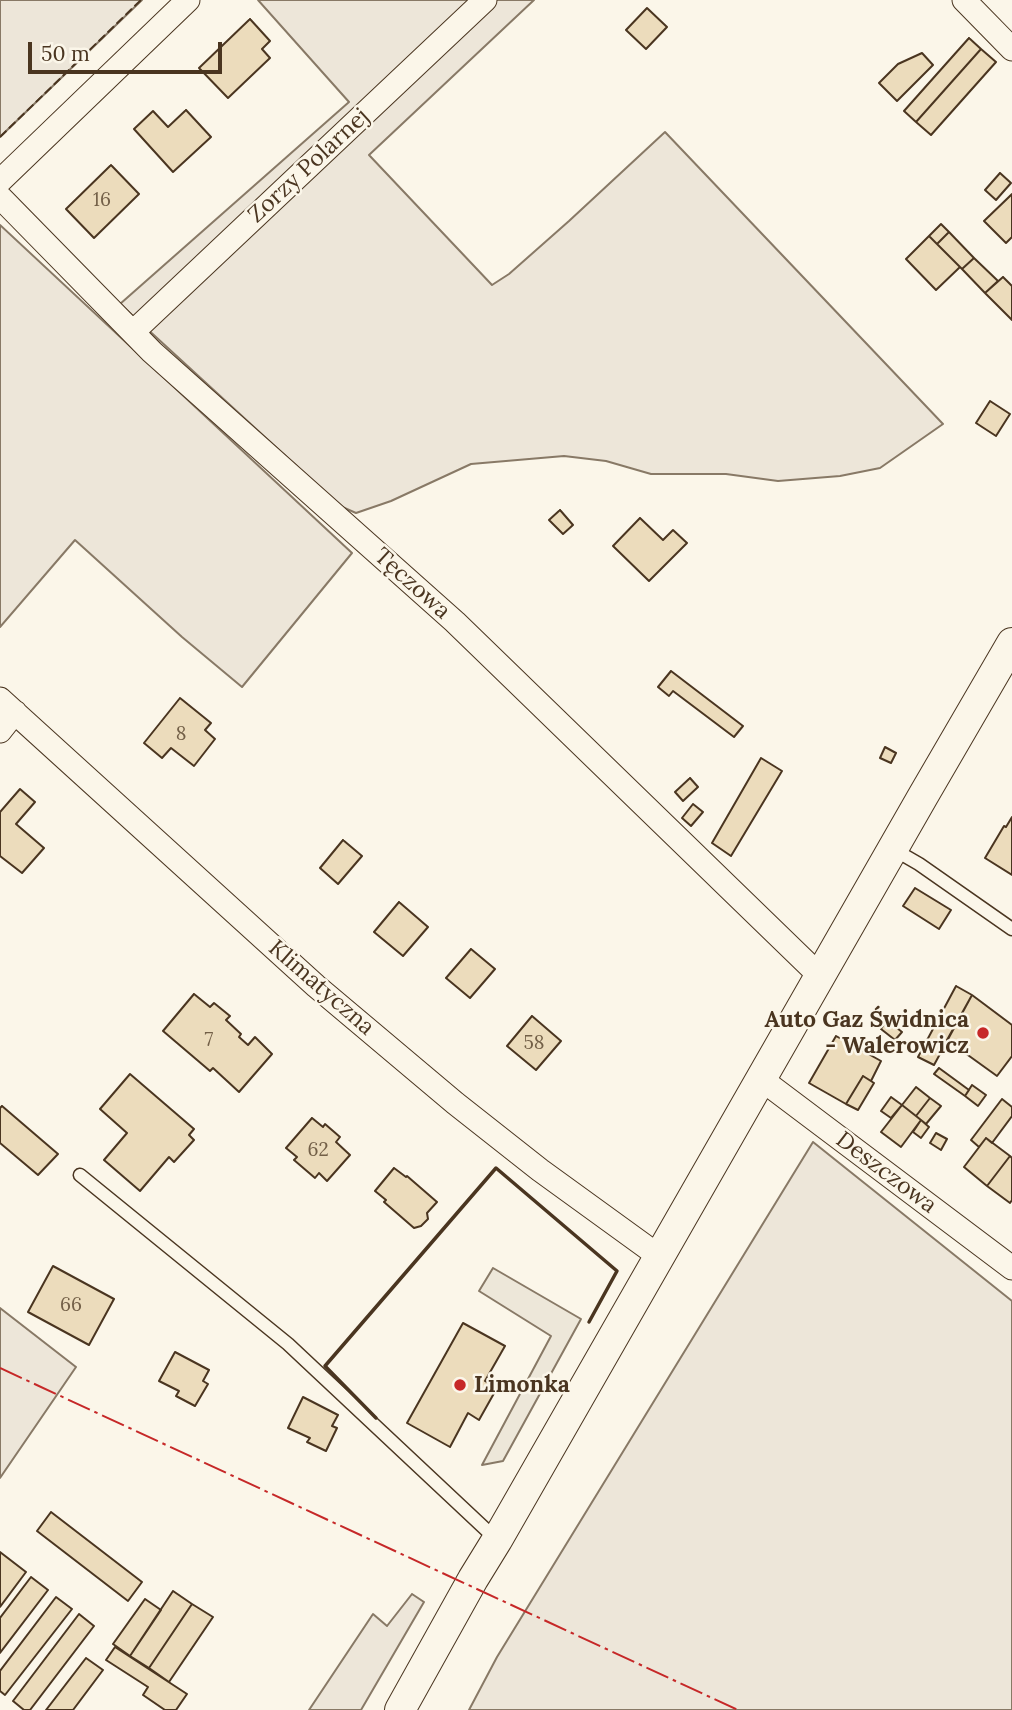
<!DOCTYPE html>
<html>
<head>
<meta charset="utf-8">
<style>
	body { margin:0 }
	#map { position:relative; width:1012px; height:1710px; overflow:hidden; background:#fbf6e9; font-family:Lora,serif }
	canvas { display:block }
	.scale { position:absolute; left:28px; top:42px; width:194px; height:32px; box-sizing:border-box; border:4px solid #4a3520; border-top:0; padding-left:9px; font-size:21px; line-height:24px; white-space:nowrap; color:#4a3520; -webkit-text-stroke:5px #fbf6e9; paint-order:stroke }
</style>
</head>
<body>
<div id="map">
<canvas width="1012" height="1710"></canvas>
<div class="scale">50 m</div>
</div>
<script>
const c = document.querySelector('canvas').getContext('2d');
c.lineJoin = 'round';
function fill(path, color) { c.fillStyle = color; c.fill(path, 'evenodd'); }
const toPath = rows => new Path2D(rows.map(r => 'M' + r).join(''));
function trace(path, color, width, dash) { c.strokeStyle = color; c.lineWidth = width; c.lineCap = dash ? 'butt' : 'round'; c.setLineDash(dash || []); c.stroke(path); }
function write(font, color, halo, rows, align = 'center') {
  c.font = font + ' Lora,serif'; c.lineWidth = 5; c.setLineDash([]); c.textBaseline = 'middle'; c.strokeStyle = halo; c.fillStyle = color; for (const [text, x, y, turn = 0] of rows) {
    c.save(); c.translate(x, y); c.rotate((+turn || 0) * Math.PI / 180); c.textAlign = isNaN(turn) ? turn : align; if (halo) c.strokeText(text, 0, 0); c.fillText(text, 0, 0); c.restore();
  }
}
const green = toPath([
	[0,0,142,0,0,137,0,0],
	[258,0,534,0,369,155,492,285,509,274,569,221,665,132,943,424,880,468,840,476,778,481,726,474,651,474,606,461,564,456,471,464,391,501,356,513,340,506,120,304,349,102,258,0],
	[0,225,352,553,242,687,182,637,75,540,0,627,0,225],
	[813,1142,1012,1301,1012,1710,469,1710,497,1657,813,1142],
	[0,1308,76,1367,0,1478,0,1308],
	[412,1594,424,1602,361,1710,309,1710,373,1614,387,1626,412,1594]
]);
const parking = toPath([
	[493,1268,581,1319,503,1461,482,1465,551,1336,479,1291,493,1268]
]);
const building = toPath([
	[647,8,667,27,646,49,626,30,647,8],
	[250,19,270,41,262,49,270,58,228,98,199,68,250,19],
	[969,38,981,49,916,122,904,111,969,38],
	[981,49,996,62,931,135,916,122,981,49],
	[922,53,933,65,897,101,879,83,898,64,922,53],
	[186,110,211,137,173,172,134,129,153,111,168,127,186,110],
	[111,165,139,194,94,238,66,209,111,165],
	[1000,173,1011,183,996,200,985,190,1000,173],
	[1012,194,1012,237,1006,243,984,221,1012,194],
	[941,224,949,232,937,244,929,236,941,224],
	[949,232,974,258,962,269,937,244,949,232],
	[929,236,960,267,936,290,906,259,929,236],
	[974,258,998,281,985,293,962,269,974,258],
	[1003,277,1012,286,1012,320,985,293,1003,277],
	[990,401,1010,414,996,436,976,423,990,401],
	[560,510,573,525,563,534,549,520,560,510],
	[640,518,663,540,673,530,687,543,649,581,613,546,640,518],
	[671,671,743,726,734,737,673,691,669,696,658,687,671,671],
	[180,698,211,723,205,730,215,739,194,766,171,748,162,758,144,743,180,698],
	[885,747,896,753,891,763,880,758,885,747],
	[761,758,782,771,731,856,712,843,761,758],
	[690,778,698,787,683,801,675,792,690,778],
	[20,789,35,802,16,824,44,848,22,873,0,856,0,812,20,789],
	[693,804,703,812,691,826,682,818,693,804],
	[1012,817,1012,875,985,858,1004,826,1006,827,1012,817],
	[343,840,362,856,338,884,320,868,343,840],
	[915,888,951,910,939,929,903,906,915,888],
	[399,902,428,927,403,956,374,932,399,902],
	[471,949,495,969,470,998,446,978,471,949],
	[956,986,972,995,934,1065,918,1057,956,986],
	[194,994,210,1007,214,1003,230,1016,226,1020,241,1034,239,1037,248,1045,255,1037,272,1054,239,1092,213,1068,210,1071,163,1031,194,994],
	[972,995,1012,1025,1012,1056,997,1076,947,1040,972,995],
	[532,1016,561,1041,536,1070,507,1046,532,1016],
	[887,1020,902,1032,895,1040,881,1029,887,1020],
	[836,1036,881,1061,871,1081,863,1076,846,1104,809,1083,836,1036],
	[939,1068,969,1090,965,1096,934,1074,939,1068],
	[130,1074,194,1129,189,1135,194,1140,174,1162,169,1157,140,1191,104,1160,127,1133,100,1109,130,1074],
	[863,1076,874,1083,858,1110,846,1104,863,1076],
	[972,1085,986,1095,978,1106,965,1096,972,1085],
	[916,1087,930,1098,916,1116,902,1105,916,1087],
	[891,1097,902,1105,891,1118,881,1111,891,1097],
	[930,1098,941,1106,926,1124,916,1116,930,1098],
	[1002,1099,1012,1107,1012,1116,992,1143,986,1138,979,1147,971,1140,1002,1099],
	[902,1105,921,1120,901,1147,881,1132,902,1105],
	[2,1106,58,1154,38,1175,0,1143,0,1108,2,1106],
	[312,1118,323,1127,325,1124,340,1137,336,1142,350,1155,327,1181,319,1173,315,1178,294,1160,297,1157,286,1148,312,1118],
	[921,1120,929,1127,921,1138,913,1132,921,1120],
	[936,1133,947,1139,941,1150,930,1143,936,1133],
	[986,1138,1010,1156,987,1186,964,1167,986,1138],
	[1010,1156,1012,1158,1012,1200,1010,1203,987,1186,1010,1156],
	[394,1168,406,1177,407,1176,437,1202,427,1213,428,1219,421,1226,414,1228,384,1202,386,1200,375,1191,394,1168],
	[53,1266,114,1299,89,1345,28,1312,53,1266],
	[463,1323,505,1346,485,1381,497,1388,479,1420,468,1413,450,1447,407,1423,463,1323],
	[175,1352,209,1370,203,1381,208,1384,195,1406,176,1396,179,1391,159,1381,175,1352],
	[303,1397,338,1415,332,1426,337,1428,326,1451,307,1442,310,1438,288,1428,303,1397],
	[51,1512,142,1582,128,1601,37,1531,51,1512],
	[0,1552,26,1572,0,1607,0,1552],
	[31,1577,48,1590,0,1653,0,1618,31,1577],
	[173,1591,192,1604,149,1668,130,1656,173,1591],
	[56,1597,72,1609,5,1695,0,1691,0,1671,56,1597],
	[145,1599,161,1610,130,1656,113,1644,145,1599],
	[192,1604,213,1617,169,1682,149,1668,192,1604],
	[79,1614,94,1626,30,1710,24,1710,13,1701,79,1614],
	[115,1647,187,1694,176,1710,165,1710,143,1695,148,1687,106,1660,115,1647],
	[86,1658,103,1670,73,1710,46,1710,86,1658]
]);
const service = toPath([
	[893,849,919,864,1012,929],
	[80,1175,288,1344,497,1540]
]);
const minor = toPath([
	[964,0,1012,49],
	[0,181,188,0],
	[0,197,152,352,455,622,820,976],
	[133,332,485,0],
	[0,699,316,986,455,1103,540,1170,660,1257],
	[0,731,15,712],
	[761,1079,1012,1268]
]);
const tertiary = toPath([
	[400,1710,473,1579,497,1540,923,796,1012,643]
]);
const fence = toPath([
	[0,137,141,0]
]);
const wall = toPath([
	[376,1418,325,1366,496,1168,617,1271,589,1322]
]);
const power = toPath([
	[0,1368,738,1710]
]);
const markers = [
	[983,1033,7,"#c62828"],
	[460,1385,7,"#c62828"]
];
const numberNames = [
	["16",102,201],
	["8",181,735],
	["7",209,1041],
	["58",534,1044],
	["62",318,1151],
	["66",71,1306]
];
const streetNames = [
	["Zorzy Polarnej",309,166,-43],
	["Tęczowa",412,584,42],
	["Klimatyczna",321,988,41],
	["Deszczowa",886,1173,37]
];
const poiNames = [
	["Auto Gaz Świdnica",969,1020],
	["- Walerowicz",969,1046],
	["Limonka",474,1385,"left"]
];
fill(green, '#ede6d9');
trace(green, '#887966', 2);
fill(parking, '#ede7d9');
trace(parking, '#887966', 2);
fill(building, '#ecdcbc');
trace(building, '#4a3520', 2);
trace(service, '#4a3520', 15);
trace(minor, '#4a3520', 25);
trace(tertiary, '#4a3520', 32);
trace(service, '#fbf6e9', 12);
trace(minor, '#fbf6e9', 23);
trace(tertiary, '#fbf6e9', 30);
trace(fence, '#4a3520', 2, [9, 3.5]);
trace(wall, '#4a3520', 3.5);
trace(power, '#c62828', 2, [24, 5, 3.5, 5]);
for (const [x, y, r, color] of markers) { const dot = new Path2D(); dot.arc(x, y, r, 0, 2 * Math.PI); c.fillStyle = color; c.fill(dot); trace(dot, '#fbf6e9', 2.5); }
write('19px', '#725f47', null, numberNames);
write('23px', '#4a3520', '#fbf6e9', streetNames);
write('bold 23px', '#4a3520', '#fbf6e9', poiNames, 'right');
</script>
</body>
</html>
